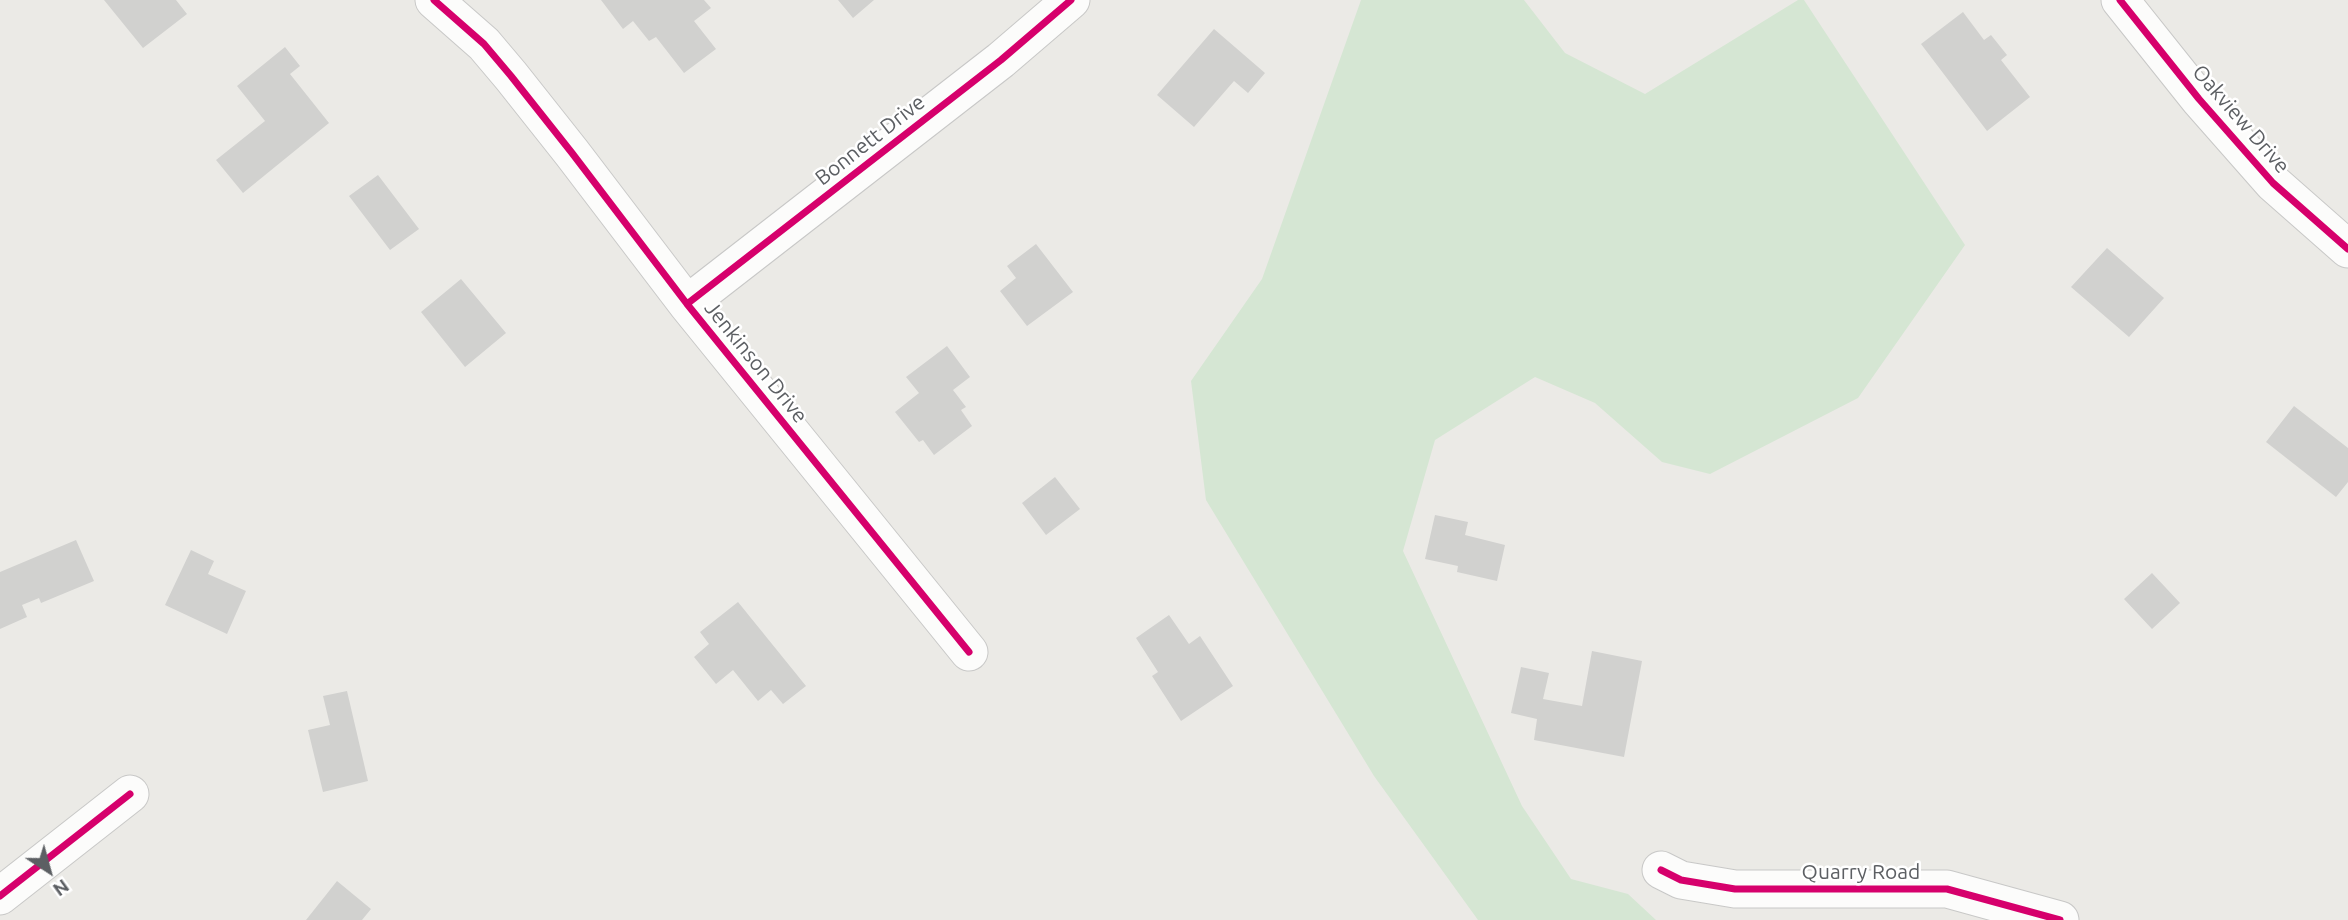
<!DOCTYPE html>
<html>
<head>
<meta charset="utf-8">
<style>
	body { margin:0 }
	#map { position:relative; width:2348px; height:920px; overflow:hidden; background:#ebeae6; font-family:Ubuntu,sans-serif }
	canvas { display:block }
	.north { position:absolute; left:14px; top:836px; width:70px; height:70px; -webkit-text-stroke:5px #fff; paint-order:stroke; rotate:144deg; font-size:19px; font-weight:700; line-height:28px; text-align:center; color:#5c5f63 }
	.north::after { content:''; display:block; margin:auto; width:24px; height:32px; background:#5c5f63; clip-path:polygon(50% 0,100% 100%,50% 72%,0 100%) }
</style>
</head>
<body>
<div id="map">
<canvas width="2348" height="920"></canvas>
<div class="north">N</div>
</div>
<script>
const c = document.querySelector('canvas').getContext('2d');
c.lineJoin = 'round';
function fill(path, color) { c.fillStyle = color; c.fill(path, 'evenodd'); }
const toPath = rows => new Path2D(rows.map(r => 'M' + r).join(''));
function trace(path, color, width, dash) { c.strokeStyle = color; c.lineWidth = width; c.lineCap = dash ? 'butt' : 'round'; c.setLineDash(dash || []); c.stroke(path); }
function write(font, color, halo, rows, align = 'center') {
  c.font = font + ' Ubuntu,sans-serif'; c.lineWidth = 5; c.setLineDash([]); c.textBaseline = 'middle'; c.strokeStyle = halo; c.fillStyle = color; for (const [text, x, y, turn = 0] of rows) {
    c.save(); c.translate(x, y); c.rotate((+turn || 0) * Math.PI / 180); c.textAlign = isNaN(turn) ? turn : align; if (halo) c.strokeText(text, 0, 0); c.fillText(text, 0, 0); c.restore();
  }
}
const green = toPath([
	[1361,0,1524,0,1565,53,1645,94,1798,0,1804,0,1965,245,1858,398,1710,474,1662,462,1595,403,1535,377,1435,440,1403,551,1522,806,1571,879,1628,894,1656,920,1478,920,1374,776,1206,500,1191,381,1262,279]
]);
const building = toPath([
	[104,0,176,0,187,14,143,48],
	[601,0,704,0,711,8,694,21,716,49,684,73,656,37,649,41,633,21,623,29],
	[838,0,874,0,853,18],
	[1963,12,1984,40,1991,35,2007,55,2001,60,2030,97,1987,131,1921,44],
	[1214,29,1265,73,1248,93,1234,81,1194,127,1157,95],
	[285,47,300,66,290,74,329,123,243,193,216,160,265,121,237,86],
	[378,175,419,229,390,250,349,196],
	[1036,244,1073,292,1027,326,1000,291,1016,278,1007,266],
	[2107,248,2164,298,2129,337,2071,287],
	[461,279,506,333,465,367,421,312],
	[947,346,970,377,953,390,966,407,961,410,972,426,934,455,923,440,919,442,895,412,919,393,906,377],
	[2294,406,2348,448,2348,482,2336,497,2266,442],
	[1055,477,1080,509,1046,535,1022,503],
	[1435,515,1468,522,1465,535,1505,545,1497,581,1457,572,1458,566,1425,559],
	[76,540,94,581,41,603,39,598,22,605,27,617,0,629,0,572],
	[191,550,214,561,208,574,246,591,227,634,165,605],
	[2152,573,2180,603,2152,629,2124,599],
	[738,602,806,686,783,704,771,690,758,701,733,670,716,684,694,657,709,644,700,632],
	[1169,615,1189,644,1200,636,1233,686,1181,721,1152,676,1158,672,1136,638],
	[1592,651,1642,661,1624,757,1534,740,1537,719,1511,713,1521,667,1549,673,1543,699,1582,706],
	[347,691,368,781,323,792,308,730,330,725,323,696],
	[337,881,371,909,362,920,306,920]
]);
const minor = toPath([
	[434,0,484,44,511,76,572,153,687,304,969,652],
	[2120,0,2199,99,2273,183,2348,249],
	[687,304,1001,60,1071,0],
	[1661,870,1681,880,1735,889,1947,889,2060,920],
	[0,896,130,794]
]);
const cycleway = toPath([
	[434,0,484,44,511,76,572,153,687,304,969,652],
	[2120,0,2199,99,2273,183,2348,249],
	[687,304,1001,60,1071,0],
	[1661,870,1681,880,1735,889,1947,889,2060,920],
	[0,896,130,794]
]);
const streetNames = [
	["Oakview Drive",2241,119,49],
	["Bonnett Drive",870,140,-38],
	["Jenkinson Drive",756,362,51],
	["Quarry Road",1861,872]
];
fill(green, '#d5e6d3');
fill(building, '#d1d1cf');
trace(minor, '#c8c8c7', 39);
trace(minor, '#fcfcfb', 37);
trace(cycleway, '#d6006c', 7);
write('21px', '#5c5f63', '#fff', streetNames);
</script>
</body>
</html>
